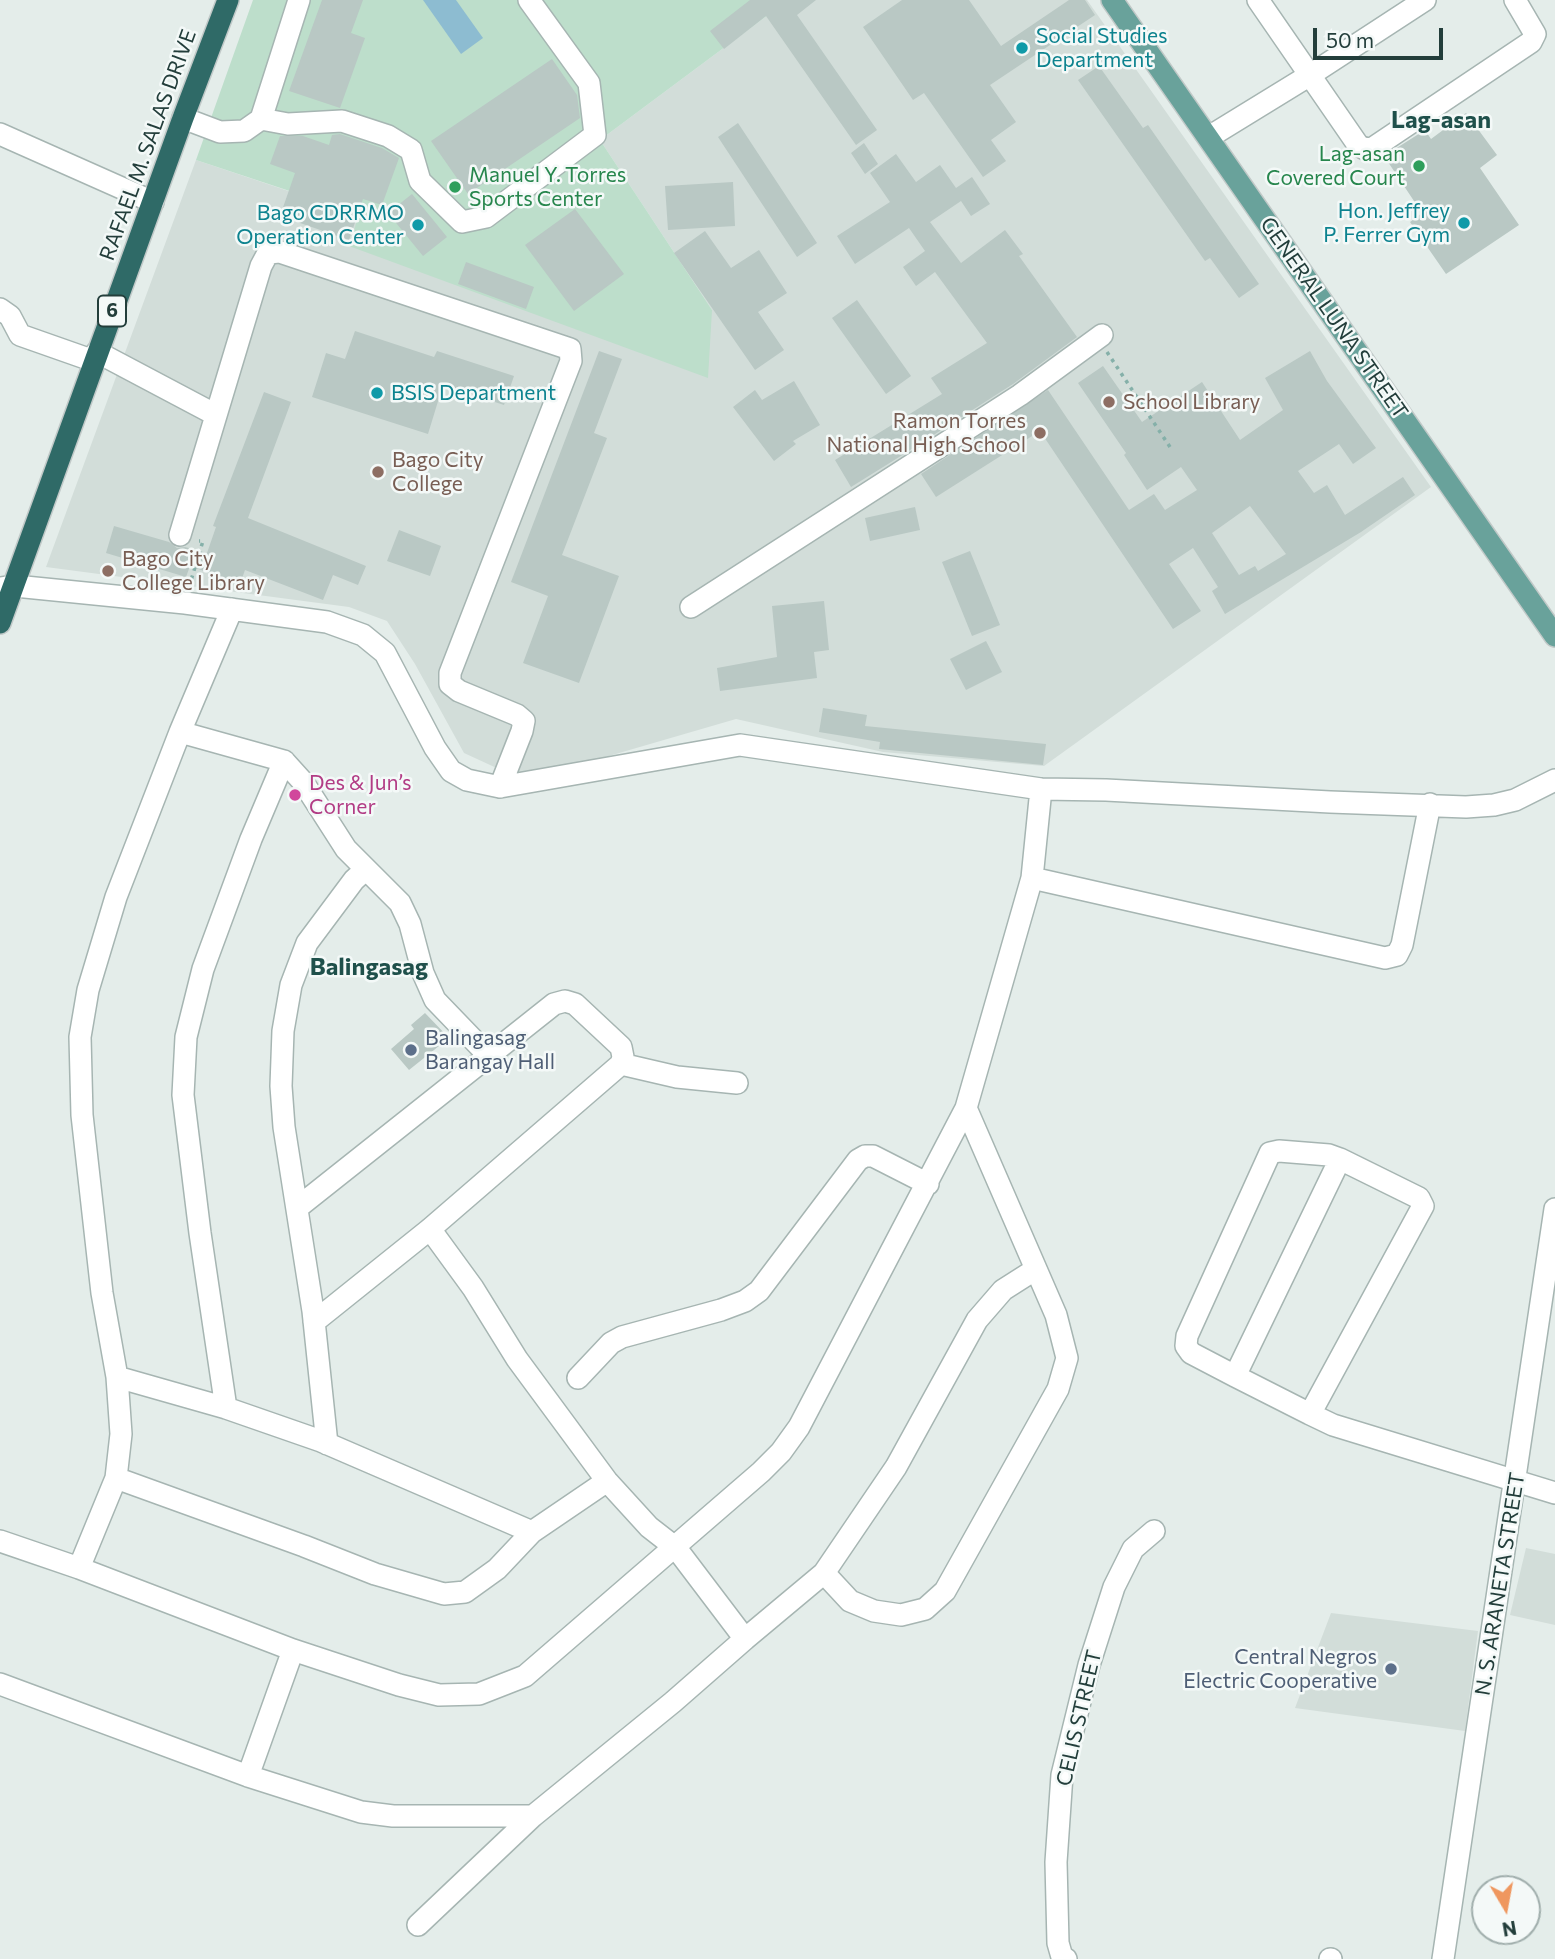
<!DOCTYPE html>
<html>
<head>
<meta charset="utf-8">
<style>
	body { margin:0 }
	#map { position:relative; width:1555px; height:1959px; overflow:hidden; background:#e4edea; font-family:Commissioner,sans-serif }
	canvas { display:block }
	.north { position:absolute; left:1471px; top:1875px; width:70px; height:70px; box-sizing:border-box; background:#f4f9f8; border:2px solid #a0aeac; border-radius:50%; rotate:170deg; font-size:19px; font-weight:700; line-height:28px; text-align:center; color:#233e3b }
	.north::after { content:''; display:block; margin:auto; width:24px; height:32px; background:#ef975f; clip-path:polygon(50% 0,100% 100%,50% 72%,0 100%) }
	.scale { position:absolute; left:1313px; top:28px; width:130px; height:32px; box-sizing:border-box; border:4px solid #233e3b; border-top:0; padding-left:9px; font-size:21px; line-height:24px; white-space:nowrap; color:#233e3b; -webkit-text-stroke:5px #f4f9f8; paint-order:stroke }
</style>
</head>
<body>
<div id="map">
<canvas width="1555" height="1959"></canvas>
<div class="north">N</div>
<div class="scale">50 m</div>
</div>
<script>
const c = document.querySelector('canvas').getContext('2d');
c.lineJoin = 'round';
function fill(path, color) { c.fillStyle = color; c.fill(path, 'evenodd'); }
const toPath = rows => new Path2D(rows.map(r => 'M' + r).join(''));
function trace(path, color, width, dash) { c.strokeStyle = color; c.lineWidth = width; c.lineCap = dash ? 'butt' : 'round'; c.setLineDash(dash || []); c.stroke(path); }
function write(font, color, halo, rows, align = 'center') {
  c.font = font + ' Commissioner,sans-serif'; c.lineWidth = 5; c.setLineDash([]); c.textBaseline = 'middle'; c.strokeStyle = halo; c.fillStyle = color; for (const [text, x, y, turn = 0] of rows) {
    c.save(); c.translate(x, y); c.rotate((+turn || 0) * Math.PI / 180); c.textAlign = isNaN(turn) ? turn : align; if (halo) c.strokeText(text, 0, 0); c.fillText(text, 0, 0); c.restore();
  }
}
const built = toPath([
	[788,0,1087,0,1431,487,1044,766,883,752,736,719,571,767,514,776,464,753,415,664,387,621,349,607,46,567,196,160,360,215,349,246,712,310,600,140],
	[1526,1548,1555,1554,1555,1625,1510,1615],
	[1331,1613,1478,1631,1465,1731,1295,1708]
]);
const green = toPath([
	[253,0,788,0,600,140,712,310,708,378,349,246,359,214,196,160]
]);
const water = toPath([
	[423,0,456,0,483,38,461,54]
]);
const building = toPath([
	[322,0,363,0,351,33,365,38,340,108,289,91],
	[750,0,816,0,797,15,877,130,856,145,766,16,724,49,710,31],
	[902,0,969,0,1001,46,1069,0,1085,0,1095,15,990,85,1016,122,991,140,1006,161,983,177,924,93,913,100,863,27],
	[552,59,577,95,580,118,468,194,431,141],
	[1099,66,1143,128,1148,125,1259,284,1239,298,1210,258,1205,261,1078,80],
	[1466,113,1497,155,1480,168,1519,225,1446,274,1410,222,1422,213,1384,156,1425,130,1431,139],
	[738,123,817,243,797,257,718,137],
	[340,134,382,148,399,158,382,205,363,199,349,240,280,216,295,173,270,164,280,136,303,136,329,145,332,135],
	[864,143,878,164,865,174,851,153],
	[896,154,916,182,940,165,956,188,972,177,990,204,971,216,961,201,930,222,961,263,1005,230,1023,254,1019,256,1077,337,1013,384,907,452,901,443,904,454,851,487,835,460,942,394,931,378,987,343,935,272,916,286,903,267,925,251,909,228,855,264,837,236,890,202,870,173],
	[733,182,735,226,668,230,665,186],
	[412,194,447,237,423,256,388,213],
	[575,209,624,274,574,311,525,245],
	[705,231,731,268,759,250,787,293,758,312,784,350,755,370,674,253],
	[466,262,534,287,526,309,458,284],
	[857,300,911,376,886,394,832,318],
	[355,331,434,357,437,351,514,376,504,405,443,385,428,434,312,397,326,353,345,359],
	[599,351,622,359,594,433,607,438,562,555,619,576,579,683,523,663,548,596,511,582],
	[1310,351,1327,381,1376,448,1353,464,1339,444,1298,471,1314,493,1327,485,1345,515,1403,477,1415,495,1361,532,1225,614,1212,591,1218,587,1193,548,1169,564,1201,611,1173,629,1040,431,936,497,921,474,1048,390,1129,510,1154,494,1165,510,1197,490,1181,467,1147,490,1124,455,1126,453,1078,383,1103,366,1142,422,1202,382,1240,440,1283,410,1265,378],
	[1250,506,1286,554,1258,571,1255,566,1239,575,1212,533],
	[794,381,820,425,793,441,796,444,774,461,733,407,755,390,762,400],
	[264,392,291,402,248,518,366,566,358,585,333,575,323,600,245,570,240,584,190,566,186,577,106,553,114,526,169,542,177,548,185,547,207,553,216,527,213,526],
	[915,507,920,530,870,541,865,518],
	[399,530,441,546,430,576,387,561],
	[970,551,1000,625,972,636,942,562],
	[824,601,829,650,814,652,817,678,720,691,717,668,777,657,772,606],
	[986,641,1002,672,966,690,950,659],
	[823,708,867,715,865,726,1046,744,1043,765,879,749,880,742,819,732],
	[425,1013,449,1038,409,1070,391,1049,414,1029,411,1025]
]);
const path = toPath([
	[1107,352,1170,447],
	[189,587,203,541,199,541]
]);
const minor = toPath([
	[1258,0,1358,145,1365,149,1373,148,1531,42,1535,34,1515,0],
	[183,118,220,132,244,131,261,119,299,0],
	[261,119,288,124,342,121,388,136,411,150,420,181,462,222,486,217,595,135,589,83,529,0],
	[0,134,153,202],
	[1209,137,1310,75,1425,0],
	[0,309,10,316,20,335,94,361],
	[97,352,216,415],
	[180,535,261,266,268,253,280,252,570,349,571,361,450,673,450,684,459,691,517,715,524,721,522,731,500,787],
	[0,588,15,586,185,603,327,622,363,635,385,653,435,748,451,771,467,780,500,787,740,745,1041,789,1106,790,1330,802,1466,807,1494,805,1515,800,1555,780],
	[691,607,1020,395,1102,335],
	[180,732,284,761,303,782,346,849,400,903,410,924,423,973,435,1000,489,1056],
	[1032,878,1385,958,1397,955,1402,945,1430,804],
	[621,1064,677,1077,737,1083],
	[297,1208,554,1004,565,1001,575,1004,621,1047,623,1057,621,1064,430,1229,314,1322],
	[430,1229,473,1288,517,1359,607,1481,649,1527,676,1548,745,1639,824,1573,896,1467,977,1320,1003,1290,1036,1269],
	[1235,1376,1340,1159,1329,1155,1279,1151,1270,1153,1187,1336,1186,1346,1191,1353,1235,1376,1310,1414,1333,1425,1555,1493],
	[117,1377,226,1408,321,1441,532,1532],
	[578,1378,611,1343,622,1337,721,1310,745,1301,759,1291,858,1160,865,1156,873,1156,928,1184],
	[226,1408,200,1233,183,1095,186,1037,203,969,251,839,284,761],
	[1310,1414,1423,1206,1419,1198,1340,1159],
	[327,1444,313,1311,284,1127,281,1086,283,1031,291,985,307,943,354,880,365,870],
	[116,1478,304,1546,375,1574,444,1594,465,1592,497,1569,532,1532,607,1481],
	[0,1541,79,1568,293,1650,399,1685,439,1695,479,1694,525,1676,761,1472,781,1452,799,1427,966,1108,1032,878,1041,789],
	[79,1568,116,1478,121,1434,117,1377,102,1293,82,1115,80,1037,88,990,116,897,180,732,232,609],
	[824,1573,850,1601,874,1611,901,1615,925,1609,945,1591,1058,1389,1067,1358,1056,1315,966,1108],
	[0,1684,248,1776,361,1812,393,1816,533,1816,673,1702,745,1639],
	[248,1776,293,1650],
	[418,1925,533,1816],
	[1066,1959,1062,1957,1058,1943,1056,1862,1062,1775,1089,1665,1114,1587,1133,1549,1154,1531],
	[1330,1959,1331,1959],
	[1443,1959,1555,1209]
]);
const major = toPath([
	[1112,0,1555,636]
]);
const highway = toPath([
	[0,623,183,118,228,0]
]);
const markers = [
	[1022,48,7,"#0f9aa8"],
	[1419,166,7,"#2e9e5b"],
	[455,187,7,"#2e9e5b"],
	[1464,223,7,"#0f9aa8"],
	[418,225,7,"#0f9aa8"],
	[377,393,7,"#0f9aa8"],
	[1109,402,7,"#8d6e63"],
	[1040,433,7,"#8d6e63"],
	[378,472,7,"#8d6e63"],
	[108,571,7,"#8d6e63"],
	[295,795,7,"#d1479c"],
	[411,1050,7,"#5c6f8a"],
	[1391,1669,7,"#5c6f8a"]
];
const shields = [
	[112,311,28]
];
const shieldNames = [
	["6",112,311]
];
const cultureNames = [
	["Social Studies",1036,36],
	["Department",1036,60],
	["Hon. Jeffrey",1450,211,"right"],
	["P. Ferrer Gym",1450,235,"right"],
	["Bago CDRRMO",404,213,"right"],
	["Operation Center",404,237,"right"],
	["BSIS Department",391,393]
];
const streetNames = [
	["RAFAEL M. SALAS DRIVE",148,145,-70],
	["GENERAL LUNA STREET",1334,318,55],
	["N. S. ARANETA STREET",1500,1584,-81],
	["CELIS STREET",1079,1718,-77]
];
const leisureNames = [
	["Lag-asan",1405,154],
	["Covered Court",1405,178],
	["Manuel Y. Torres",469,175,"left"],
	["Sports Center",469,199,"left"]
];
const educationNames = [
	["School Library",1123,402],
	["Ramon Torres",1026,421,"right"],
	["National High School",1026,445,"right"],
	["Bago City",392,460],
	["College",392,484],
	["Bago City",122,559],
	["College Library",122,583]
];
const hotelNames = [
	["Des & Jun’s",309,783],
	["Corner",309,807]
];
const serviceNames = [
	["Balingasag",425,1038],
	["Barangay Hall",425,1062],
	["Central Negros",1377,1657,"right"],
	["Electric Cooperative",1377,1681,"right"]
];
const quarterNames = [
	["Lag-asan",1441,120],
	["Balingasag",369,967]
];
fill(built, '#d2ddd9');
fill(green, '#bddecb');
fill(water, '#8dbcd1');
fill(building, '#b9c8c4');
trace(minor, '#a6b5b2', 24);
trace(major, '#c1c9c8', 24);
trace(highway, '#c1c9c8', 24);
trace(path, '#85b0a9', 3.5, [3.5, 5]);
trace(minor, '#fff', 21);
trace(major, '#69a29b', 21);
trace(highway, '#2f6a67', 21);
for (const [x, y, r, color] of markers) { const dot = new Path2D(); dot.arc(x, y, r, 0, 2 * Math.PI); c.fillStyle = color; c.fill(dot); trace(dot, '#f4f9f8', 2.5); }
for (const [x, y, w] of shields) { const box = new Path2D(); box.roundRect(x - w / 2, y - 15.5, w, 31, 5); c.fillStyle = '#f4f9f8'; c.fill(box); trace(box, '#233e3b', 2); }
write('bold 19px', '#233e3b', null, shieldNames);
write('21px', '#0d838f', '#f4f9f8', cultureNames, 'left');
write('21px', '#233e3b', '#f4f9f8', streetNames);
write('21px', '#27864d', '#f4f9f8', leisureNames, 'right');
write('21px', '#785e54', '#f4f9f8', educationNames, 'left');
write('21px', '#b23c85', '#f4f9f8', hotelNames, 'left');
write('21px', '#4e5e75', '#f4f9f8', serviceNames, 'left');
write('bold 24px', '#1f504b', '#f4f9f8', quarterNames);
</script>
</body>
</html>
